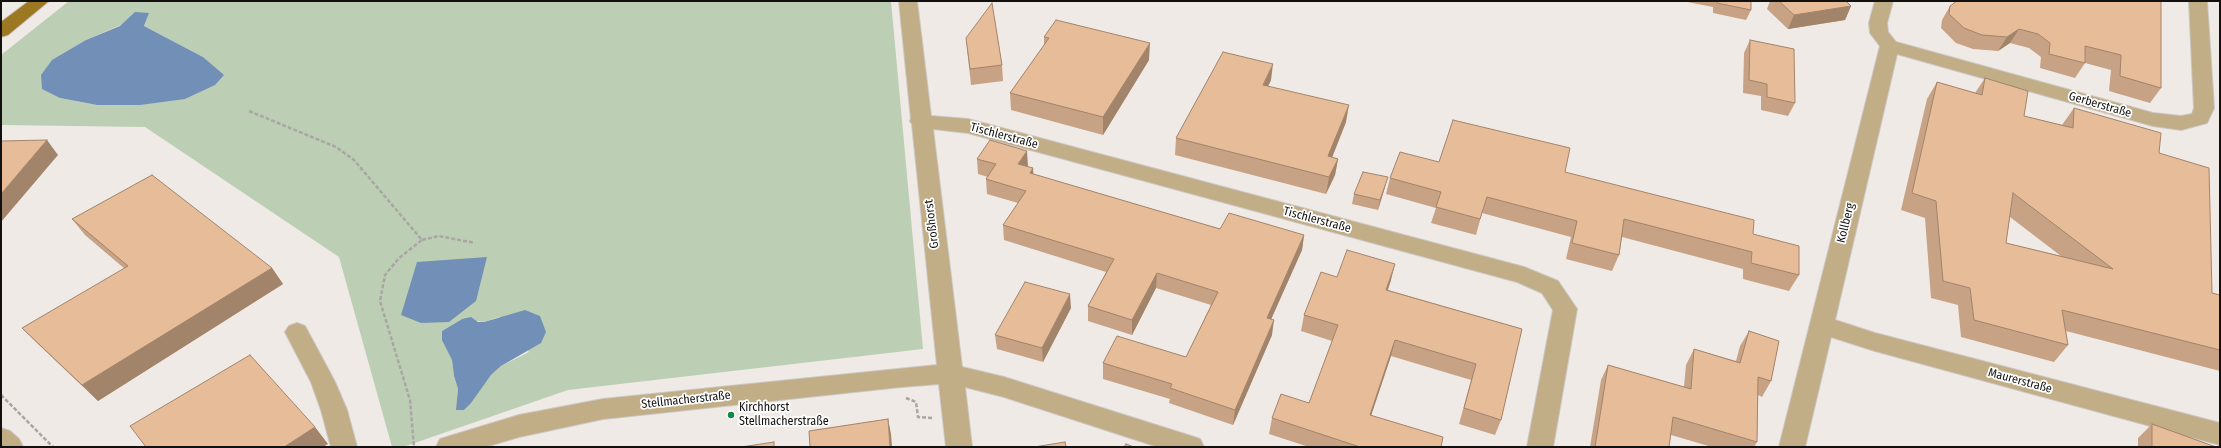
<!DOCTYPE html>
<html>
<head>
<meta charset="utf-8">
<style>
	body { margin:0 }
	#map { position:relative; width:2221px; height:448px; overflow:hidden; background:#efeae6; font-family:"Fira Sans Condensed",sans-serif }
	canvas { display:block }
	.frame { position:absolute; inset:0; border:2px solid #12110f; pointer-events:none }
</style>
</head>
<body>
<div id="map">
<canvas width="2221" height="448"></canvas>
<div class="frame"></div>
</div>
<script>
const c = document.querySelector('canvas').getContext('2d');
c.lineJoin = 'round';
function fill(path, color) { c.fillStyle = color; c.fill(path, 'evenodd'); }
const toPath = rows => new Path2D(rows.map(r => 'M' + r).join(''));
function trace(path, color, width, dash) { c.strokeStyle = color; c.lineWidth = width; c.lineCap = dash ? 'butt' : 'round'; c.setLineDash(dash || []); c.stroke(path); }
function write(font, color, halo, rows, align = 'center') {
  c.font = font + ' "Fira Sans Condensed",sans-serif'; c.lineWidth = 3.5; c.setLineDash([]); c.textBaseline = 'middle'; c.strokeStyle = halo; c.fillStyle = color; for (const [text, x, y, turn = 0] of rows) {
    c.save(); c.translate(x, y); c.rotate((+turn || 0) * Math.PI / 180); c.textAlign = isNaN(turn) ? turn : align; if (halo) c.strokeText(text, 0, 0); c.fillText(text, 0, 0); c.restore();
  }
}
const green = toPath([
	[69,1,891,1,923,349,568,390,403,447,392,447,339,257,145,127,1,125,1,55],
	[149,13,144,26,203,57,140,105,97,105,60,98,86,40],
	[499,317,529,352,501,366,491,375,464,410,457,410,458,389,454,376,452,360,442,331,462,319,484,322]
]);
const water = toPath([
	[135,12,149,13,144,26,203,57,224,75,215,85,185,99,140,105,97,105,60,98,42,89,41,75,52,60,86,40,120,26],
	[487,257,476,301,449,322,421,323,401,315,417,262],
	[525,310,540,316,546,332,541,343,501,366,491,375,471,403,464,410,456,410,458,389,454,376,452,360,442,340,442,331,462,319,471,317,478,322,484,322]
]);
const path = toPath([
	[249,111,336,147,354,160,422,240,399,258,385,275,380,301,410,400,414,447],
	[422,240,439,236,475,243],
	[1,395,53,447],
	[906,398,916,402,918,417,933,418]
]);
const minor = toPath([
	[899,1,917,1,931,116,968,119,1524,267,1558,281,1577,309,1553,447,1527,447,1553,310,1542,293,1517,282,968,133,933,129,962,367,1004,377,1191,436,1200,439,1204,447,1158,447,1004,397,965,387,972,447,946,447,939,384,901,387,603,419,519,437,485,447,436,447,440,439,519,415,603,399,937,365,912,124,910,121,911,119,899,1],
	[1875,1,1893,1,1887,23,1888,32,1896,42,2153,113,2181,116,2192,114,2194,108,2189,1,2207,1,2214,108,2207,123,2181,130,2153,126,1897,54,1835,320,1875,333,2220,423,2220,445,1875,351,1831,337,1805,447,1779,447,1880,46,1870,33,1869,23,1875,1],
	[297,323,305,326,335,382,347,410,357,447,331,447,321,410,311,382,285,332,289,326,297,323],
	[1,428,10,431,19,439,23,447,1,447,1,428]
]);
const major = toPath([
	[29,1,49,1,8,35,1,37,1,22,29,1]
]);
const wall = toPath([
	[1682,1,1751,1,1751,10,1746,20,1713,13,1713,7],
	[1770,1,1849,1,1849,2,1847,2,1851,6,1845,20,1788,29,1767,9],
	[2161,1,2161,88,2150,103,2109,91,2111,70,2085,63,2075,78,2040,68,2041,57,2029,48,2010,43,1998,51,1973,49,1956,43,1941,28,1942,20,1950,6],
	[1044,37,1149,60,1103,135,1011,110,1010,93,1044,46],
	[966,38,1002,65,1003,81,971,85],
	[1750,40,1795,103,1788,116,1761,110,1761,96,1743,93,1744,53],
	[1985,78,2024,116,2062,125,2074,108,2159,153,2212,293,2220,295,2220,371,2066,331,2068,345,2054,362,1961,337,1958,305,1931,298,1925,218,1901,210,1927,99,1937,82,1975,93],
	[2010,217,2061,256,2006,243],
	[1271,80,1268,86,1346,122,1332,157,1338,159,1335,175,1326,194,1175,155,1176,138],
	[977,159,1028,166,1027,167,1033,168,1033,174,1220,229,1304,235,1302,250,1271,319,1272,335,1233,425,1169,403,1170,399,1103,379,1103,363,1186,357,1211,305,1156,288,1132,335,1088,321,1088,306,1106,272,1004,240,1003,225,1018,203,987,194,986,179,988,177,978,174],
	[1439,162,1565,172,1753,234,1799,275,1789,291,1743,279,1743,269,1622,237,1619,255,1612,271,1566,259,1571,237,1482,213,1476,235,1431,223,1436,208,1386,194,1390,178],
	[1385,187,1378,210,1352,204,1354,194],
	[72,219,272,268,283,284,98,401,38,344,22,328,125,269,85,235],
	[1337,277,1391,280,1388,290,1522,329,1501,420,1495,435,1459,424,1471,380,1391,356,1371,415,1441,447,1309,447,1269,434,1272,418,1309,403,1332,341,1301,331,1304,315],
	[1071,308,1043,362,997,349,995,335],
	[1749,331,1771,381,1762,397,1758,395,1757,442,1754,447,1712,447,1671,435,1669,447,1590,447,1601,380,1608,365,1684,387,1686,365,1694,349,1736,361,1740,346],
	[2152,424,2216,447,2138,447,2138,438]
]);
const shadedWall = toPath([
	[1851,6,1845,20,1788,29,1794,15],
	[2019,29,2010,43,1998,51,2007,37],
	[1150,43,1149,60,1103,135,1103,117],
	[1273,64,1271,80,1261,101,1263,85],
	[1349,105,1346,122,1326,173,1328,156],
	[47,140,58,155,1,222,1,194],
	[1027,151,1028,166,1019,179,1018,164],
	[1338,159,1335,175,1326,194,1329,177],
	[1033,168,1034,183,1030,173],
	[1388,177,1385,187,1378,210,1380,200],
	[1304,235,1302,250,1265,333,1267,318],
	[1395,264,1391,280,1382,306,1386,290],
	[272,268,283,284,98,401,82,385],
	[1157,273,1156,288,1132,335,1132,320],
	[1070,294,1071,308,1043,362,1042,348],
	[1274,320,1272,335,1233,425,1235,410],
	[1395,340,1391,356,1366,431,1370,415],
	[888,419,891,434,892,447,890,447],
	[315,427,328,444,323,447,284,447]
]);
const building = toPath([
	[1717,1,1751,1,1751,10,1717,3,1717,1],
	[1779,1,1846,1,1851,6,1794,15,1779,1],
	[1957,1,2161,1,2161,88,2120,76,2121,55,2085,46,2085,63,2049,54,2050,43,2038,34,2019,29,2007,37,1982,35,1964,28,1949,14,1950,6,1957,1],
	[992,3,1002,65,970,69,966,38,992,3],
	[1056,20,1150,43,1103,117,1010,93,1049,38,1044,37,1056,20],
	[1750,40,1794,49,1795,103,1767,97,1767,84,1749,80,1750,40],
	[1223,52,1273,64,1263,85,1349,105,1328,156,1338,159,1329,177,1176,138,1223,52],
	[1985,78,2028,91,2024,116,2073,128,2074,108,2161,133,2159,153,2209,168,2212,293,2220,295,2220,350,2062,310,2068,345,1974,320,1970,288,1943,281,1936,201,1912,193,1937,82,1982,95,1985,78],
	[2013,193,2113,269,2006,243,2013,193],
	[1453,120,1570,148,1565,172,1754,220,1753,234,1799,246,1799,275,1751,263,1752,252,1624,219,1619,255,1572,243,1577,221,1487,197,1480,219,1436,207,1441,192,1390,178,1400,152,1439,162,1453,120],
	[47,140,1,194,1,141,47,140],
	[990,140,1027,151,1018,164,1033,168,1030,173,1220,229,1229,213,1304,235,1267,318,1274,320,1235,410,1170,388,1172,384,1103,363,1117,336,1186,357,1218,292,1157,273,1132,320,1088,306,1114,259,1003,225,1026,191,986,179,996,164,977,159,990,140],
	[1363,172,1388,177,1380,200,1354,194,1363,172],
	[152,175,272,268,82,385,22,328,128,266,72,219,152,175],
	[1347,250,1395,264,1386,290,1522,329,1501,420,1464,408,1476,364,1395,340,1370,415,1443,437,1441,447,1360,447,1272,418,1281,394,1309,403,1338,325,1304,315,1321,272,1337,277,1347,250],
	[1025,282,1070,294,1042,348,995,335,1025,282],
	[1749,331,1779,341,1771,381,1758,377,1757,442,1673,417,1669,447,1595,447,1608,365,1691,389,1694,349,1740,363,1749,331],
	[250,355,315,427,284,447,146,447,130,426,250,355],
	[888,419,890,447,810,447,809,431,888,419],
	[2152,424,2216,447,2152,447,2152,424],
	[774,442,774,447,741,447,774,442],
	[1065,442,1066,447,1034,447,1065,442],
	[1126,444,1134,447,1124,447,1126,444]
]);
const markers = [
	[731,415,4,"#128b46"]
];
const streetNames = [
	["Gerberstraße",2100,105,16],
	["Tischlerstraße",1004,136,15],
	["Tischlerstraße",1317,220,15],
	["Kollberg",1846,223,-76],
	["Großhorst",932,224,-97],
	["Maurerstraße",2020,381,15],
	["Stellmacherstraße",686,400,-6]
];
const poiNames = [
	["Kirchhorst",739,408],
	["Stellmacherstraße",739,422]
];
fill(green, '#bccfb4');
fill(water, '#7290b7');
trace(minor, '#ccc7c4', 2);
trace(major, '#ccc7c4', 2);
trace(path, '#aaa6a3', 2.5, [4, 2]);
fill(minor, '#c1ad86');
fill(major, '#9c7822');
fill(wall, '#c7a284');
fill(shadedWall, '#a2846b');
fill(building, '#e7bc99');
trace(building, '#a2846b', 1);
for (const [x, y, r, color] of markers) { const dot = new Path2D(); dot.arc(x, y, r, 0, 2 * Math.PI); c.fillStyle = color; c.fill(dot); trace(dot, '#fff', 1.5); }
write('12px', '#12110f', '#fff', streetNames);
write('12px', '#12110f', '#fff', poiNames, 'left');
</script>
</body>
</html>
